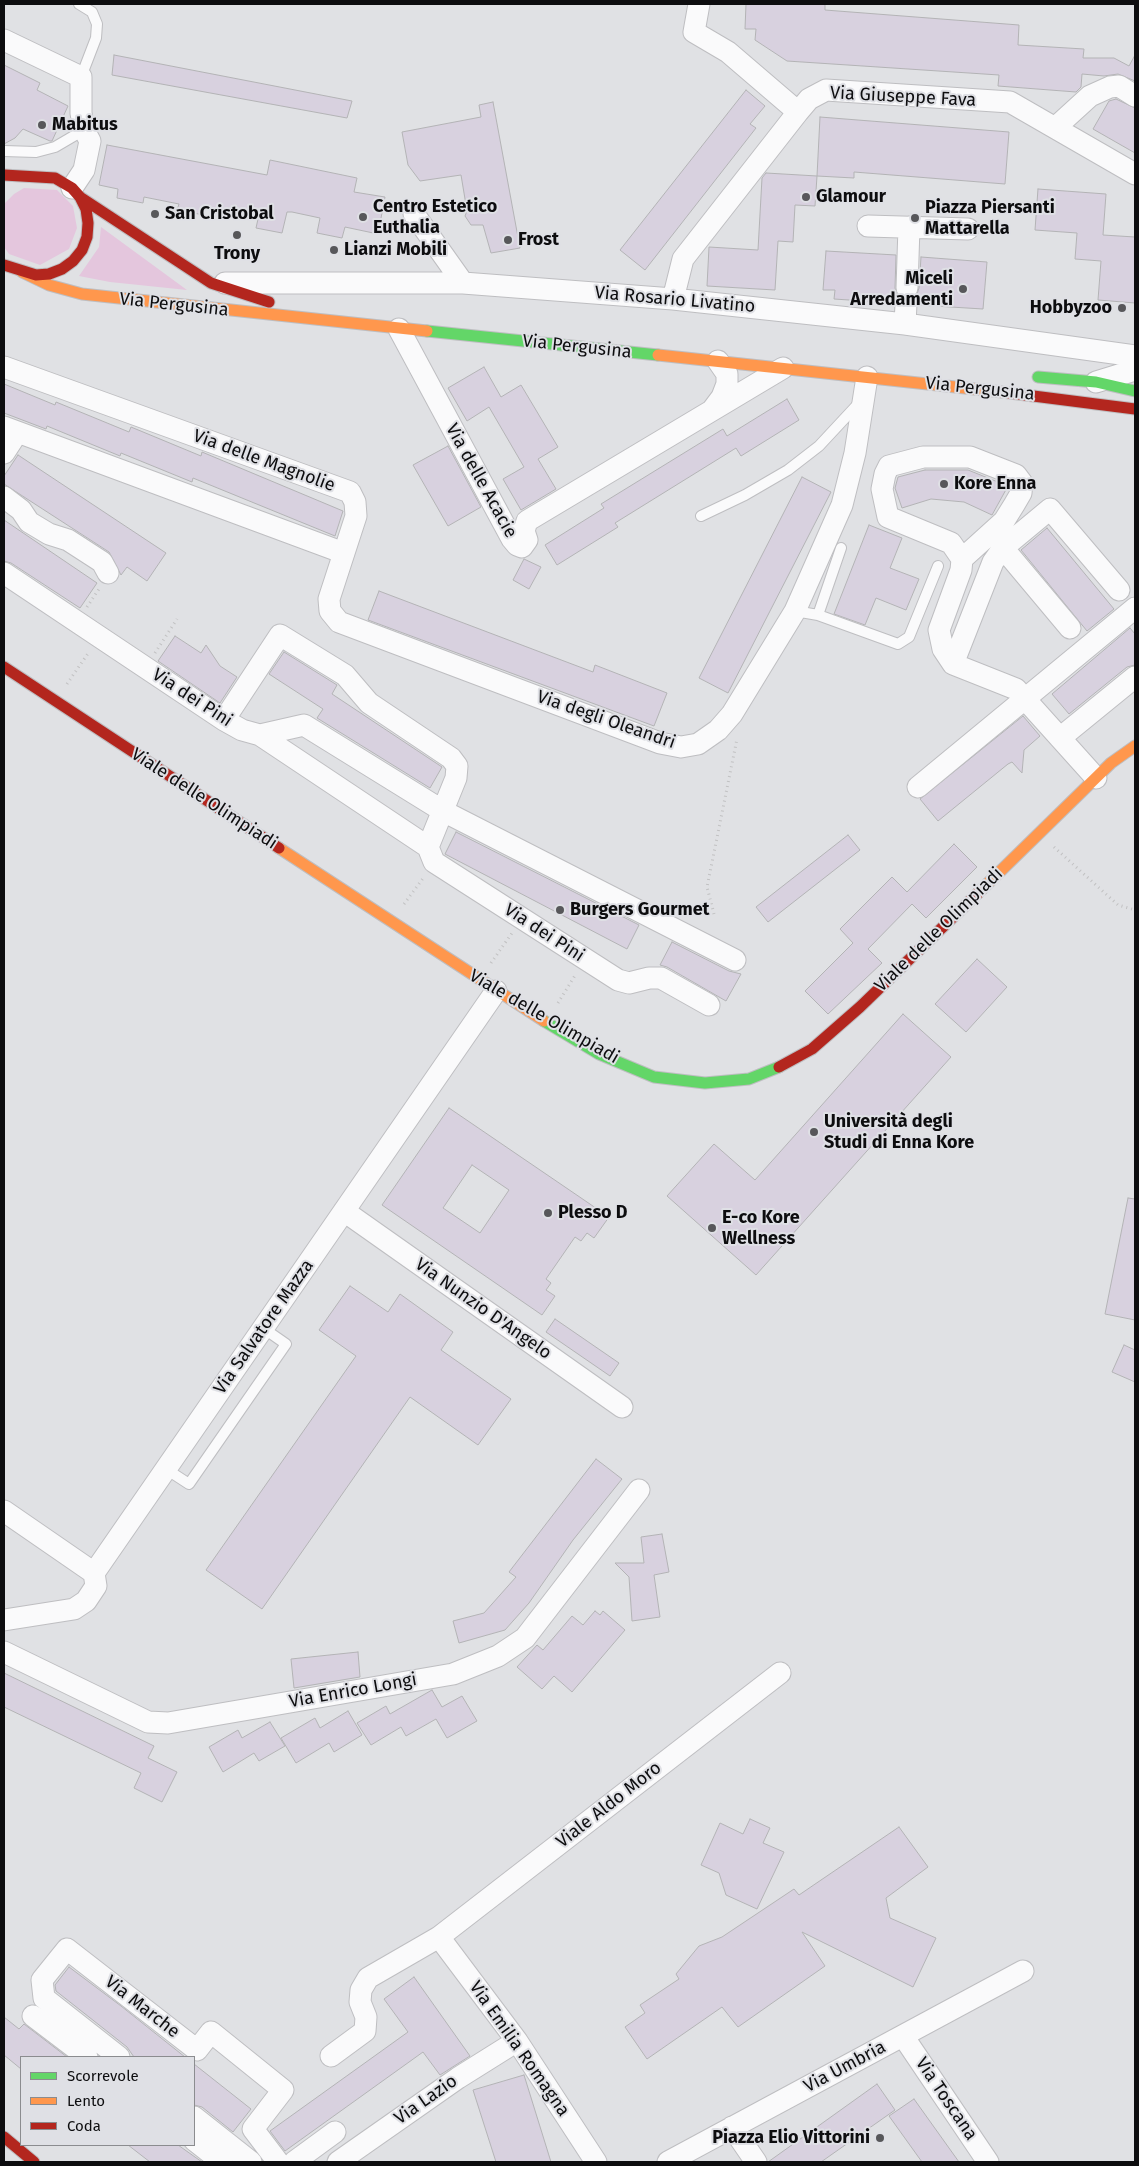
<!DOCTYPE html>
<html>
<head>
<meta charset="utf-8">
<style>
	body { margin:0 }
	#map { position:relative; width:1139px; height:2166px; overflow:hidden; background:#e0e1e4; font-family:"Fira Sans",sans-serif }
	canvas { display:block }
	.frame { position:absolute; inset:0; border:5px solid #0d0d0f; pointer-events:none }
	.legend { position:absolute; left:20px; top:2056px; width:175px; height:90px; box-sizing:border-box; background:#dfe0e5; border:1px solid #8b8c8f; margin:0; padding:6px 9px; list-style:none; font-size:15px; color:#0d0d0f }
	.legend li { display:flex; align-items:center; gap:10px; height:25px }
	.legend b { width:25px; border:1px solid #8b8c8f }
</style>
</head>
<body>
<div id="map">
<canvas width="1139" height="2166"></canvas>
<div class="frame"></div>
<ul class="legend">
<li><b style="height:6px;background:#63d668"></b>Scorrevole</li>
<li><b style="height:6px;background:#ff974d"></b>Lento</li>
<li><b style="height:6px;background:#b3261e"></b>Coda</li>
</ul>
</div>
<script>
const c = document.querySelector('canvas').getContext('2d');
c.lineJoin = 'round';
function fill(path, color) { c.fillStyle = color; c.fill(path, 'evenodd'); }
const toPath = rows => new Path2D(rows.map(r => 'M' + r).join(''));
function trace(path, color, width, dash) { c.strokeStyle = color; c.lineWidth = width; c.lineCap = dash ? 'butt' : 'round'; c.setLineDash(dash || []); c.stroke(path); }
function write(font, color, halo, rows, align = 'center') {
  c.font = font + ' "Fira Sans",sans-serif'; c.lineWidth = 4; c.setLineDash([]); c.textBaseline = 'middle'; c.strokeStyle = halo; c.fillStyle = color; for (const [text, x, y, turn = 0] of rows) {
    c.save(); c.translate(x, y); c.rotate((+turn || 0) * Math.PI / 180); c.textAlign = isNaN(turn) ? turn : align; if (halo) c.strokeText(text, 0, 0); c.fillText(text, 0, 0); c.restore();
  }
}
const green = toPath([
	[24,188,57,190,73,206,77,228,69,249,40,265,9,254,4,247,4,204,14,194],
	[101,227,187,290,110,282,79,276,99,247]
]);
const building = toPath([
	[746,4,825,4,825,10,1019,25,1018,45,1084,49,1083,58,1114,58,1129,66,1135,55,1135,81,1118,74,1104,76,1082,74,1081,87,1076,92,998,86,999,75,787,61,755,40,756,29,745,29,746,4],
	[114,55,352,101,347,118,112,75,114,55],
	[4,65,40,83,37,90,68,106,52,141,50,141,23,129,15,138,4,144,4,65],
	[746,90,765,106,750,124,756,128,645,270,620,250,746,90],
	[1116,99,1135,108,1135,153,1093,129,1109,101,1116,99],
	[493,102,520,248,491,253,483,225,471,225,465,216,467,211,461,175,420,181,408,165,402,132,481,117,479,105,493,102],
	[820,117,1009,132,1005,184,854,172,854,178,817,176,820,117],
	[107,145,267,175,270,160,357,178,354,192,385,197,378,234,345,227,342,238,317,233,320,218,292,212,287,212,282,233,256,228,258,219,205,209,204,215,177,210,179,204,144,197,143,203,117,198,118,189,99,185,107,145],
	[766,173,817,176,815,206,795,205,793,242,778,241,775,290,707,286,709,247,758,250,762,178,766,173],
	[1038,189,1106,194,1103,235,1135,237,1135,303,1098,300,1101,261,1075,259,1077,233,1035,230,1038,189],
	[826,251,896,255,895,288,897,295,894,303,834,299,835,290,823,290,826,251],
	[921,257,987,262,983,309,918,305,916,297,919,288,921,257],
	[484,367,501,397,521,385,558,447,538,459,556,489,521,510,503,479,524,467,489,407,467,421,448,388,484,367],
	[4,384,55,405,56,402,129,432,131,427,201,456,202,452,343,511,335,536,193,478,192,482,121,453,120,456,47,426,46,429,4,413,4,384],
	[787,399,799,420,741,456,736,448,615,523,618,527,557,565,545,545,604,508,601,504,723,429,727,436,787,399],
	[448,446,481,507,448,526,413,465,448,446],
	[18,455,166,553,147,581,127,567,121,575,109,552,4,484,4,476,18,455],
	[925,470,968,470,1008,486,992,515,964,502,931,499,902,508,895,488,898,477,925,470],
	[802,477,831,492,728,693,699,678,802,477],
	[4,520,97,583,80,608,11,563,4,561,4,520],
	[869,525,902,538,890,568,919,579,906,610,876,598,865,625,834,614,869,525],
	[1047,528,1114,609,1087,631,1021,550,1047,528],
	[524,559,541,567,529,589,513,580,524,559],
	[379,591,593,672,595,665,667,693,654,726,368,620,379,591],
	[1130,628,1135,634,1135,665,1127,667,1069,714,1052,694,1130,628],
	[175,636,201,653,206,645,220,666,237,677,220,703,158,661,175,636],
	[284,652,337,685,332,694,442,767,430,788,317,718,323,709,269,674,284,652],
	[1023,716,1040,736,1024,750,1022,773,1012,762,1008,764,938,821,920,799,1023,716],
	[456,832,639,925,627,949,445,854,456,832],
	[848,835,860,850,768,922,756,907,848,835],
	[954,844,977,867,926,918,912,904,868,949,882,963,828,1014,805,991,853,943,840,929,892,877,907,892,954,844],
	[672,942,729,971,741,974,726,1001,667,967,660,965,672,942],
	[977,959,1007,987,966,1032,935,1004,977,959],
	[903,1014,951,1057,756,1275,667,1196,714,1144,755,1180,903,1014],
	[449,1108,609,1217,594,1238,587,1233,581,1241,575,1237,546,1279,551,1283,546,1290,555,1296,542,1315,382,1205,449,1108],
	[472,1165,509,1190,480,1233,443,1208,472,1165],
	[1128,1198,1135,1199,1135,1320,1105,1314,1128,1198],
	[350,1286,388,1312,400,1294,453,1332,441,1350,511,1399,478,1445,410,1397,262,1609,206,1570,356,1356,319,1330,350,1286],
	[555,1319,619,1363,610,1376,546,1332,555,1319],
	[1124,1345,1135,1350,1135,1382,1112,1372,1124,1345],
	[596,1459,622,1479,573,1540,529,1603,505,1630,459,1643,453,1621,484,1613,516,1577,509,1572,596,1459],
	[662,1534,669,1572,654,1575,660,1617,632,1621,629,1577,615,1563,644,1563,641,1537,662,1534],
	[595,1611,600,1615,603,1611,625,1630,572,1692,554,1676,542,1689,517,1667,537,1645,543,1650,572,1616,583,1625,595,1611],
	[358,1652,360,1677,294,1688,291,1659,358,1652],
	[4,1673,154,1746,148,1758,177,1772,162,1802,134,1788,141,1773,4,1707,4,1673],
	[432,1690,442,1707,462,1696,477,1721,447,1738,436,1719,406,1736,401,1727,371,1745,357,1723,386,1706,390,1714,432,1690],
	[348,1711,362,1735,334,1752,329,1743,296,1763,281,1738,315,1718,320,1728,348,1711],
	[270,1722,285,1746,259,1761,254,1753,223,1772,209,1747,238,1730,242,1738,270,1722],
	[750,1819,770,1828,763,1843,784,1852,757,1909,726,1895,719,1873,701,1865,720,1823,743,1834,750,1819],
	[899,1827,928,1867,886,1898,890,1918,936,1938,913,1987,802,1932,825,1966,738,2027,722,2007,647,2059,625,2027,645,2013,640,2005,679,1979,676,1974,699,1946,722,1937,794,1889,799,1895,899,1827],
	[69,1967,121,2006,185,2057,134,2057,127,2047,56,1991,55,1985,69,1967],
	[414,1977,470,2056,440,2075,423,2052,285,2151,270,2131,408,2032,384,1999,414,1977],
	[4,2017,19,2029,24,2024,67,2057,21,2057,21,2069,4,2055,4,2017],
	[194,2064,251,2109,233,2132,202,2107,194,2105,194,2064],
	[524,2075,551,2162,496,2162,473,2090,524,2075],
	[877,2084,895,2110,821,2162,768,2162,877,2084],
	[914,2099,959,2162,922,2162,889,2116,914,2099],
	[128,2145,178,2145,202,2162,150,2162,128,2145]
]);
const path = toPath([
	[87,607,99,589],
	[155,653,177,619],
	[67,684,89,652],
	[1054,847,1118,905,1135,910],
	[404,904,424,877],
	[714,914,707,887,737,739],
	[491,963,512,933],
	[558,1003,576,974]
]);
const lane = toPath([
	[79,4,92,12,97,24,96,38,81,77],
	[4,151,36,152,55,147,84,130],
	[701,516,745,495,788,470,819,446,859,403],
	[795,611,818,615,898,644,909,637,938,566],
	[818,615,841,548],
	[166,1469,189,1484,286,1344,263,1328]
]);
const street = toPath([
	[699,4,694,32,728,52,798,112],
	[4,40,81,77,81,113,84,130,90,141,84,170,72,188],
	[1056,127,1090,96,1110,87,1119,86,1135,96],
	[414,214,463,283],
	[868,226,968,229],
	[225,283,463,283,673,299,905,324,1135,356],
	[907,288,909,227],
	[673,299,683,259,798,112,809,99,826,90,1010,102,1135,174],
	[905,324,906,304],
	[399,329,512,539,517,545,522,547,527,540,524,531,527,521,783,368],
	[4,367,350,492,355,502,356,516,329,599,330,611,339,622,660,743,681,747,698,744,718,730,732,714,795,611,842,505,855,453,867,377],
	[1096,382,1135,370],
	[713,409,722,397,727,384,727,374,718,361],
	[4,427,344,553],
	[4,453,17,433],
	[4,497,21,510,29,522,49,534,68,540,102,562,108,573],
	[1003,548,1070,628],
	[962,559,1004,521,1014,505,1021,493,1022,483,1016,475,970,457,923,457,889,466,885,474,882,489,888,517,951,543,962,559,961,570,939,630,943,649,953,664,1016,689,1096,778],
	[4,573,224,720,242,730,260,735,304,725,443,811,735,960],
	[953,664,993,562,1003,548,1050,509,1119,590],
	[224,720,280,635,345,675,369,703,451,758,457,766,456,778,428,847,434,862,618,980,629,983,649,978,661,978,709,1005],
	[260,735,428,847],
	[1060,738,1135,677],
	[918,787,1135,608],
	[344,1211,622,1407],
	[4,1511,94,1573,496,991],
	[4,1620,74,1609,86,1601,96,1586,94,1573],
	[4,1652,148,1722,168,1723,453,1674,498,1656,525,1638,639,1490],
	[439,1937,517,2041,596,2162],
	[33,2016,87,2057],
	[903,2036,988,2162],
	[331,2056,365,2031,366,2017,360,2002,361,1990,368,1978,439,1937,780,1673],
	[119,2057,44,1998,42,1980,67,1949,197,2050,211,2032,283,2090,253,2129,278,2162],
	[194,2117,251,2162],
	[732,2127,756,2162],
	[194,2140,222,2162],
	[294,2162,335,2132],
	[338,2162,458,2078,517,2041],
	[668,2162,1023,1971]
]);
const fast = toPath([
	[427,331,658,355],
	[1038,377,1096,382,1135,391],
	[544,1021,599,1054,654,1077,705,1083,749,1079,779,1067]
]);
const slow = toPath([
	[22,272,49,285,82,294,427,331],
	[658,355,1002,392],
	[279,848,544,1021],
	[978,893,1111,763,1135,746]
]);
const jam = toPath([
	[4,175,55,178,72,188,80,197,86,209,88,223,87,237,82,250,73,261,62,269,49,274,36,275,4,265],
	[80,197,211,283,269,302],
	[1002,392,1135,409],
	[4,667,279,848],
	[779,1067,812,1049,860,1007,978,893],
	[4,2137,34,2162]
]);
const markers = [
	[42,125,5,"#57575a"],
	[806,197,5,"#57575a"],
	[155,214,5,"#57575a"],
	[363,217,5,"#57575a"],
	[915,218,5,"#57575a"],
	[237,235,5,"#57575a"],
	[508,240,5,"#57575a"],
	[334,250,5,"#57575a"],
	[963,289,5,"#57575a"],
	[1122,308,5,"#57575a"],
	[944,484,5,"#57575a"],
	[560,910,5,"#57575a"],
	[814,1132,5,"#57575a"],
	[548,1213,5,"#57575a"],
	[712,1228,5,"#57575a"],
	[880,2138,5,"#57575a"]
];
const streetNames = [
	["Via Giuseppe Fava",903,97,3],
	["Via Rosario Livatino",675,300,5],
	["Via Pergusina",174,305,6],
	["Via Pergusina",577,347,6],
	["Via Pergusina",980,389,6],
	["Via delle Magnolie",264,461,20],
	["Via delle Acacie",481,481,61],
	["Via dei Pini",192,698,33],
	["Via degli Oleandri",606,720,19],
	["Viale delle Olimpiadi",204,799,33],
	["Viale delle Olimpiadi",939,930,-44],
	["Via dei Pini",544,933,33],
	["Viale delle Olimpiadi",544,1017,30],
	["Via Nunzio D'Angelo",483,1309,35],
	["Via Salvatore Mazza",264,1327,-55],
	["Via Enrico Longi",353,1691,-10],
	["Viale Aldo Moro",609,1805,-38],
	["Via Marche",142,2007,38],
	["Via Emilia Romagna",519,2049,55],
	["Via Umbria",845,2067,-28],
	["Via Toscana",946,2099,56],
	["Via Lazio",426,2100,-35]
];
const poiNames = [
	["Mabitus",52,125],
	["Glamour",816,197],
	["Centro Estetico",373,207],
	["Euthalia",373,228],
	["Piazza Piersanti",925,208],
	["Mattarella",925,229],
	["San Cristobal",165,214],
	["Frost",518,240],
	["Lianzi Mobili",344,250],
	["Trony",237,254,"center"],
	["Miceli",953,279,"right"],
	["Arredamenti",953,300,"right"],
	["Hobbyzoo",1112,308,"right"],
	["Kore Enna",954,484],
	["Burgers Gourmet",570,910],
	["Università degli",824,1122],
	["Studi di Enna Kore",824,1143],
	["Plesso D",558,1213],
	["E-co Kore",722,1218],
	["Wellness",722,1239],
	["Piazza Elio Vittorini",870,2138,"right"]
];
fill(green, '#e4c6dd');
fill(building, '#d8d1df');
trace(building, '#b3b3b5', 1);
trace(lane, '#bebec1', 12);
trace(street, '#bebec1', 23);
trace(fast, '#bebec1', 13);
trace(slow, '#bebec1', 13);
trace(jam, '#bebec1', 13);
trace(path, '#c1c1c2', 3, [1, 4]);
trace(lane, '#fafafb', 10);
trace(street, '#fafafb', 21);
trace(fast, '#63d668', 11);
trace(slow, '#ff974d', 11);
trace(jam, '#b3261e', 11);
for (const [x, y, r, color] of markers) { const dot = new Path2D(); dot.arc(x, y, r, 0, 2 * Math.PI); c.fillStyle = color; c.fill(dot); trace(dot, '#dfe0e5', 2); }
write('18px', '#0d0d0f', '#dfe0e5', streetNames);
write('bold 18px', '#0d0d0f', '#dfe0e5', poiNames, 'left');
</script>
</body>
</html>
